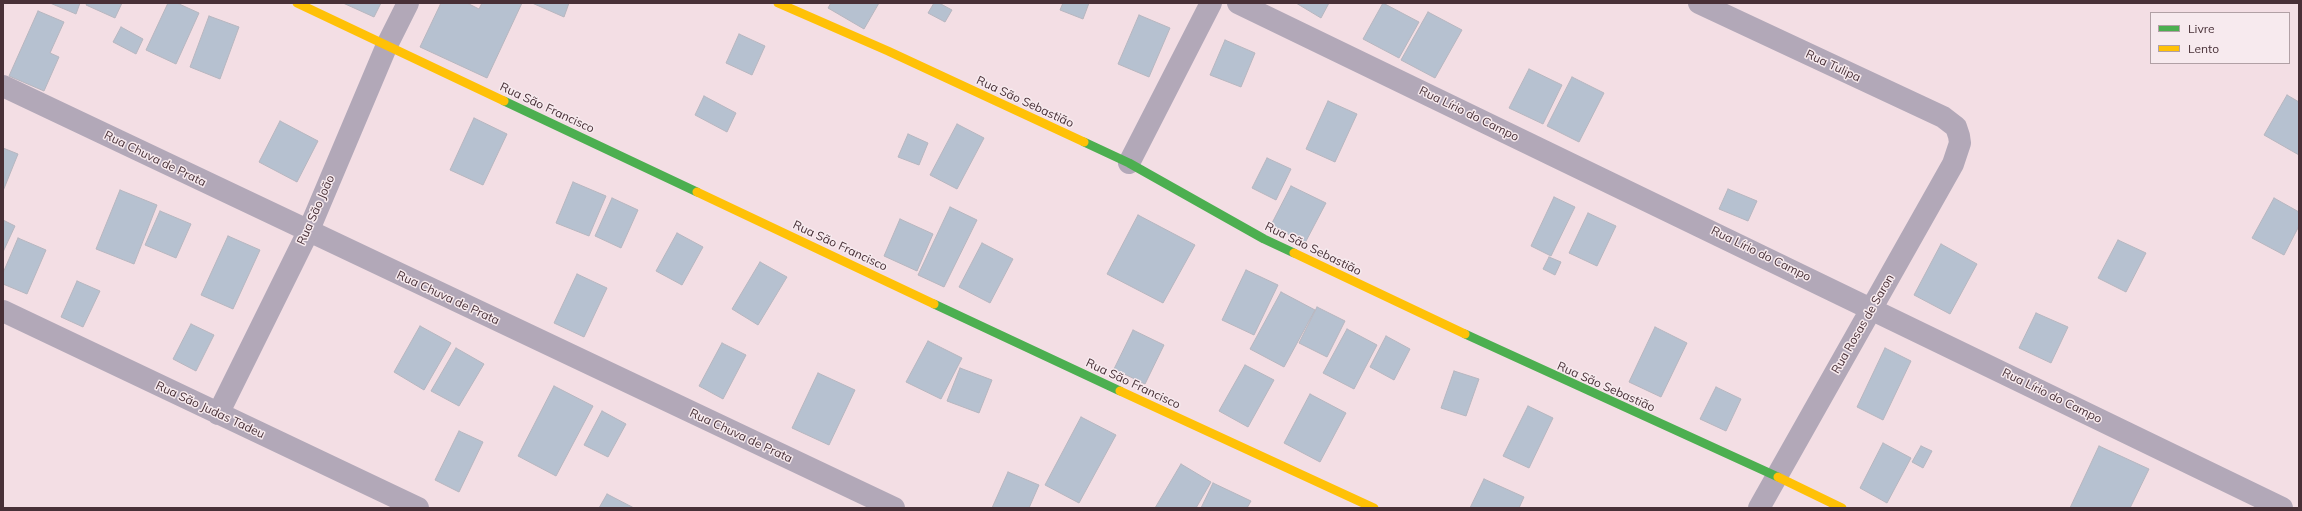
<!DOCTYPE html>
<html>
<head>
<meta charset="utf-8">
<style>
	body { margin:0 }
	#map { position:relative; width:2302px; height:511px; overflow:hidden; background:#f3dee4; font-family:Mulish,sans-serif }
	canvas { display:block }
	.frame { position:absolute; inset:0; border:4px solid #483037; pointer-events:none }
	.legend { position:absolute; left:2150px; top:12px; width:140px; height:52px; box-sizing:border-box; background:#f7eaee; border:1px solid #b1a0a5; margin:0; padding:5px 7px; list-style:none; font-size:12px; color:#483037 }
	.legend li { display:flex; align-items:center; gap:8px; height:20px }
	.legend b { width:20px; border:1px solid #b1a0a5 }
</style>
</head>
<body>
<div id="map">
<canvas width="2302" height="511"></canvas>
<div class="frame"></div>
<ul class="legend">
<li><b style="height:5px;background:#4caf50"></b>Livre</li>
<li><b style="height:5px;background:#ffc107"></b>Lento</li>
</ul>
</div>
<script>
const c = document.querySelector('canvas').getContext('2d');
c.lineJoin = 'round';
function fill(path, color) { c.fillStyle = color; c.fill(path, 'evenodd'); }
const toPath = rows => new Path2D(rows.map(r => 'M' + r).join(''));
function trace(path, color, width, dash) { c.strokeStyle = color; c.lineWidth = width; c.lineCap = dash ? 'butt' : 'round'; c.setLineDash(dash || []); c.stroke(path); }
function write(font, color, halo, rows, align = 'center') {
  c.font = font + ' Mulish,sans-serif'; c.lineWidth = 3; c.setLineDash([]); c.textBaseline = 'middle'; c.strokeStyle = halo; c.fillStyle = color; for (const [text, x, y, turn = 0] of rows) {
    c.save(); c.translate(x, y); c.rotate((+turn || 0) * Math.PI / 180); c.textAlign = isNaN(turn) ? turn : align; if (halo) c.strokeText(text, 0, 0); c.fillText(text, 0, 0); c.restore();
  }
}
const building = toPath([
	[50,3,80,3,76,14,50,3],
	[87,3,122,3,115,18,86,5,87,3],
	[168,3,177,3,199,13,176,64,146,50,168,3],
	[343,3,381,3,374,17,343,3],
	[441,3,467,3,479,9,482,3,522,3,487,78,420,47,441,3],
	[532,3,569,3,564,17,532,3],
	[831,3,879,3,864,29,828,8,831,3],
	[934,3,939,3,952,10,945,22,928,13,934,3],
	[1063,3,1089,3,1083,19,1060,10,1063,3],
	[1296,3,1329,3,1321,18,1296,3],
	[1383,3,1419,22,1399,58,1363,39,1383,3],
	[38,11,64,22,50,53,59,57,44,91,9,76,38,11],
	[1428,12,1462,30,1435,78,1401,60,1428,12],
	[1139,15,1170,28,1149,77,1118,64,1139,15],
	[209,16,239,27,220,79,190,67,209,16],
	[121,27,143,39,136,54,113,42,121,27],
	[739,34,765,46,752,75,726,63,739,34],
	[1225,40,1255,53,1241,87,1210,75,1225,40],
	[1529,69,1562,85,1543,124,1509,108,1529,69],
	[1572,77,1604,93,1579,142,1547,126,1572,77],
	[2287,95,2299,102,2299,155,2264,135,2287,95],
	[704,96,736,113,727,132,695,115,704,96],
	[1328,101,1357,114,1335,162,1306,149,1328,101],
	[474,118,507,134,483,185,450,170,474,118],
	[280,121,318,141,297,182,259,162,280,121],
	[957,124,984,138,957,189,930,175,957,124],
	[908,134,928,143,919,165,898,157,908,134],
	[3,148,18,154,3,191,3,148],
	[1267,158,1291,169,1276,200,1252,188,1267,158],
	[573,182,606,196,589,236,556,223,573,182],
	[1291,186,1326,203,1305,243,1271,225,1291,186],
	[1728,189,1757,201,1748,221,1719,209,1728,189],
	[120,190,157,205,134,264,96,249,120,190],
	[1554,197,1575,207,1551,256,1531,246,1554,197],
	[612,198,638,210,621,248,595,236,612,198],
	[2274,198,2299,212,2299,226,2284,255,2252,238,2274,198],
	[950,207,977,220,944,287,918,275,950,207],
	[160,211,191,224,176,258,145,245,160,211],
	[1588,213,1616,226,1597,266,1569,253,1588,213],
	[1138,215,1195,245,1163,303,1107,274,1138,215],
	[900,219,933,234,917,271,884,256,900,219],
	[3,220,15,226,3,252,3,220],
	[677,233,703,247,682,285,656,271,677,233],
	[228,236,260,250,233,309,201,295,228,236],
	[18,238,46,250,27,294,3,284,3,273,18,238],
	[2118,240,2146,253,2126,292,2098,278,2118,240],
	[982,243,1013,259,990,303,959,287,982,243],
	[1941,244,1977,264,1950,314,1914,295,1941,244],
	[1549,257,1561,262,1555,275,1543,269,1549,257],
	[760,262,787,277,758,325,732,309,760,262],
	[1246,270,1278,285,1254,335,1222,320,1246,270],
	[577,274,607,288,584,337,554,323,577,274],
	[77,281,100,291,83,327,61,317,77,281],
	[1281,292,1315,310,1284,367,1250,349,1281,292],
	[1317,307,1345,321,1327,357,1299,343,1317,307],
	[2036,313,2068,327,2051,363,2019,348,2036,313],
	[191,324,214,335,196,371,173,359,191,324],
	[420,326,451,343,424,390,394,372,420,326],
	[1655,327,1687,343,1661,397,1629,382,1655,327],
	[1347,329,1377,345,1354,389,1323,373,1347,329],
	[1133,330,1164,345,1145,384,1114,369,1133,330],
	[1386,336,1410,349,1394,380,1370,367,1386,336],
	[928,341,962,358,941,399,906,382,928,341],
	[722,343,746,355,723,399,699,386,722,343],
	[456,348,484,364,459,406,431,391,456,348],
	[1885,348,1911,361,1883,420,1857,407,1885,348],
	[1245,365,1274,380,1248,427,1219,411,1245,365],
	[960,368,992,380,979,413,947,401,960,368],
	[1454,371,1479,379,1466,416,1441,408,1454,371],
	[818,373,855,390,829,445,792,428,818,373],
	[554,386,593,406,556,476,518,456,554,386],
	[1716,387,1741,399,1726,431,1700,419,1716,387],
	[1310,394,1346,413,1320,462,1284,443,1310,394],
	[1528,406,1553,418,1529,468,1503,456,1528,406],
	[602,411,626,424,608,457,584,445,602,411],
	[1081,417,1116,435,1079,503,1045,485,1081,417],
	[459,431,483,442,459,492,435,480,459,431],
	[1883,443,1911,458,1887,503,1860,488,1883,443],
	[1921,446,1932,451,1923,468,1912,462,1921,446],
	[2099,446,2149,469,2130,508,2070,508,2099,446],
	[1181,464,1211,482,1196,508,1155,508,1181,464],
	[1008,472,1039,485,1029,508,992,508,1008,472],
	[1484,479,1524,497,1519,508,1470,508,1484,479],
	[1213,483,1251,501,1247,508,1201,508,1213,483],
	[607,494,634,508,599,508,607,494]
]);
const street = toPath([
	[1238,3,2282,508],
	[1699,3,1943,117,1956,127,1959,136,1960,143,1953,164,1759,508],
	[3,86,894,508],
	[1129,163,1211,3],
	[3,311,418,508],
	[218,414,308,232,387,45,408,3]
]);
const fast = toPath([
	[504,101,697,192],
	[1084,142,1129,163,1264,239,1294,253],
	[934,304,1120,391],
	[1465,334,1778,477]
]);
const slow = toPath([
	[297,3,504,101],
	[778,3,888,51,1084,142],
	[697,192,934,304],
	[1294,253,1465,334],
	[1120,391,1374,508],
	[1778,477,1842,508]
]);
const streetNames = [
	["Rua Tulipa",1833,66,25],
	["Rua São Sebastião",1025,102,25],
	["Rua São Francisco",547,108,25],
	["Rua Lírio do Campo",1469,114,26],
	["Rua Chuva de Prata",155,159,26],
	["Rua São João",316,210,-66],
	["Rua São Francisco",840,246,25],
	["Rua São Sebastião",1313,249,26],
	["Rua Lírio do Campo",1761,254,26],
	["Rua Chuva de Prata",448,298,25],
	["Rua Rosas de Saron",1863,324,-60],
	["Rua São Francisco",1133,384,25],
	["Rua São Sebastião",1606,387,24],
	["Rua Lírio do Campo",2052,396,26],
	["Rua São Judas Tadeu",210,410,25],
	["Rua Chuva de Prata",741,436,25]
];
fill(building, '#b6c1d0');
trace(building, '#b6b6bf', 1);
trace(street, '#b2a8b8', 22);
trace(fast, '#4caf50', 9);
trace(slow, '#ffc107', 9);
write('12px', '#483037', '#f7eaee', streetNames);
</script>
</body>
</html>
